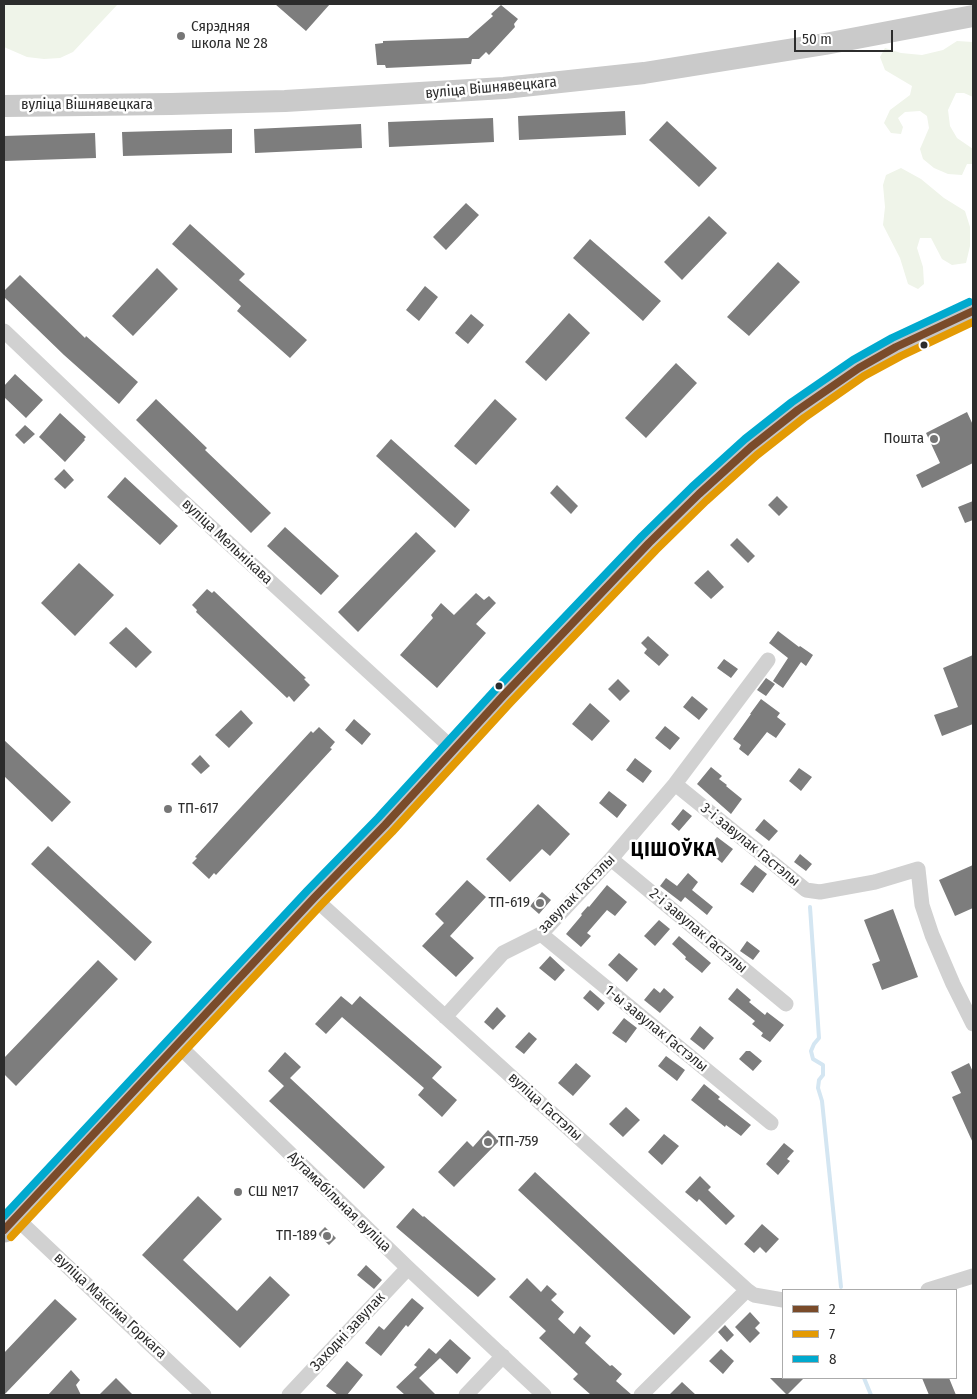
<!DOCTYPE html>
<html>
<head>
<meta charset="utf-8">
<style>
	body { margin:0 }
	#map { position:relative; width:977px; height:1399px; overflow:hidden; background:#fff; font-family:"Fira Sans Condensed",sans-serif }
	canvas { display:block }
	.frame { position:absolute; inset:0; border:5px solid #2c2c2c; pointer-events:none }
	.legend { position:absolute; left:782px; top:1289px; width:175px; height:90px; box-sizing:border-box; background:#fff; border:1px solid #ababab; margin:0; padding:6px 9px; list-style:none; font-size:15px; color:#2c2c2c }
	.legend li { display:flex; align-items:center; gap:10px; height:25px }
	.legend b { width:25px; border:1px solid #ababab }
	.scale { position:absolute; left:794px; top:30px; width:99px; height:22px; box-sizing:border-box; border:2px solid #2c2c2c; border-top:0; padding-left:6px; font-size:15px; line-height:18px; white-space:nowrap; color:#2c2c2c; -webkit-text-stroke:4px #fff; paint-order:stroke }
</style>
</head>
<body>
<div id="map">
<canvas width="977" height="1399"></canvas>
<div class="frame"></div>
<ul class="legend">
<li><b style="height:6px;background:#7a4b2a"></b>2</li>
<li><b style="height:6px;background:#e39a04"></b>7</li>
<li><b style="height:6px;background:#00a9ce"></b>8</li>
</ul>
<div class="scale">50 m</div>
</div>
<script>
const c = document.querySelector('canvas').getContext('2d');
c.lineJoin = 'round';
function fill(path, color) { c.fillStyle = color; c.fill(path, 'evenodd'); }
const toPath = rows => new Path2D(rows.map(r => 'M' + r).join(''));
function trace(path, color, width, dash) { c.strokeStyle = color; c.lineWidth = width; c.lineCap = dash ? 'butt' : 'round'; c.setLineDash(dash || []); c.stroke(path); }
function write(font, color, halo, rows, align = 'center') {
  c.font = font + ' "Fira Sans Condensed",sans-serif'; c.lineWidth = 5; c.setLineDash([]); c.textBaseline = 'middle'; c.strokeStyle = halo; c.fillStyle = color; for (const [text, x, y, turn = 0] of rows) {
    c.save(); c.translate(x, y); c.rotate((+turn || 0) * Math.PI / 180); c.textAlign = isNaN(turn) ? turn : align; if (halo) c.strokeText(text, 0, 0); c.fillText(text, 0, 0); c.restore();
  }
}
const green = toPath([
	[4,4,118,4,73,52,60,58,44,59,27,57,4,47],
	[957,41,973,42,973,97,964,93,956,93,948,110,950,126,957,138,973,149,973,164,967,164,962,175,948,174,934,168,923,159,920,149,929,128,927,116,920,111,905,112,898,118,903,127,901,134,891,133,884,123,890,110,910,95,912,86,885,70,880,57,885,48,901,53,922,55,943,50],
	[901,168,921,179,944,198,965,211,970,227,970,246,966,263,952,265,942,259,931,238,920,238,917,248,923,267,924,284,918,289,908,284,900,258,883,225,885,207,883,185,886,175]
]);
const stream = toPath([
	[810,907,819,1038,814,1044,811,1051,813,1059,823,1065,823,1075,819,1080,818,1088,822,1101,841,1287],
	[864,1378,871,1395]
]);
const building = toPath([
	[275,4,330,4,306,31],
	[501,5,518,19,514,24,515,27,489,55,486,52,479,59,472,59,471,64,386,68,385,65,377,65,375,44,383,43,383,41,468,38,493,16,491,14],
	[625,111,626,135,519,140,518,116],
	[493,118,494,142,389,147,388,122],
	[667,121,717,168,699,187,649,140],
	[361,124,362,148,255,153,254,129],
	[232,129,232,153,123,156,122,132],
	[95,133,96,158,4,161,4,136],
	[466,203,479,215,446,250,433,237],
	[709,216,727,233,682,280,664,262],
	[190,224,245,274,239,280,307,340,290,358,237,311,241,306,172,244],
	[590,239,661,301,643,321,573,258],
	[778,262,800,282,749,336,727,317],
	[157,268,178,289,133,336,112,316],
	[20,275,85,338,86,336,138,382,119,404,64,355,4,297,4,291],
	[425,286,438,297,419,321,406,310],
	[569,313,590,333,546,381,525,362],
	[471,314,484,325,468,344,455,333],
	[676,363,697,383,646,438,625,418],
	[15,374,43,400,26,418,4,397,4,386],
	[156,399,207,448,205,450,271,513,251,533,136,420],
	[495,399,517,419,476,465,454,446],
	[967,412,973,425,973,463,922,488,916,475,940,463,926,433],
	[60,413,86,437,84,439,85,440,65,462,39,437],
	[25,425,35,434,24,444,15,435],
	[391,439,470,510,455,528,376,456],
	[64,469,74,480,65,489,54,479],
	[125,477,178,526,160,545,107,497],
	[557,485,578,506,571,514,550,493],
	[777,496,788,507,779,516,768,505],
	[973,501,973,520,965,523,958,507],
	[285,527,339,576,321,595,267,546],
	[416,532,436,551,358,632,338,612],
	[737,538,755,556,748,563,730,545],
	[79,563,114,595,75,636,41,603],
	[708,570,724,587,711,599,694,583],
	[207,589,212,593,214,591,306,678,304,679,310,685,294,702,289,696,287,698,196,612,197,610,192,605],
	[476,593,484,600,489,596,496,603,476,624,486,633,437,688,400,655,433,618,431,615,441,603,454,615],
	[126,627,152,652,136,668,109,643],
	[778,631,799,647,800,646,813,655,806,666,801,662,783,688,773,681,788,658,769,643],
	[648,636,669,655,659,666,644,653,647,649,641,643],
	[973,655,973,724,942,736,934,715,958,707,943,668],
	[724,659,738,669,731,678,717,668],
	[766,678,775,684,766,696,757,690],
	[618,679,630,691,620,701,608,689],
	[692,696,708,709,699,720,683,707],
	[761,699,780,713,777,717,786,724,776,738,767,732,748,756,739,749,741,745,733,739,751,714,750,714],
	[590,703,610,721,592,741,572,724],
	[241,710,253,723,229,748,215,735],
	[354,719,371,734,362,745,345,730],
	[665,726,680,738,670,750,655,738],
	[319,727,335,742,330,748,332,749,216,875,214,873,209,879,192,863,197,858,195,857,311,731,313,733],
	[4,740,71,802,52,822,4,776],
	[200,755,210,766,201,774,191,764],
	[635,758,652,771,643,783,626,770],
	[711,767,722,776,719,779,727,785,726,786,742,799,731,814,697,784],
	[799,768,812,777,801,791,789,781],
	[609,791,627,805,617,818,599,803],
	[538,804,570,834,550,856,542,849,510,882,486,859],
	[683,809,692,816,679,831,671,824],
	[764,819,778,831,769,841,755,830],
	[717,837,733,849,722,863,706,850],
	[48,846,152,942,135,961,31,864],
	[800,854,812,864,806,871,794,862],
	[755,865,767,874,753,893,740,884],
	[973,865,973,908,955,916,939,880],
	[688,873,698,882,692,890,713,907,707,915,685,897,681,902,660,886,666,878,677,886],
	[467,880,486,897,450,936,474,958,456,977,422,946,444,923,435,914],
	[607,885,627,902,615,916,607,910,587,933,591,936,581,947,566,934,582,915,581,914,588,906,589,907],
	[542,892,551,900,539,914,530,906],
	[893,909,918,977,882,990,872,964,880,961,864,920],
	[659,920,670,929,655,946,644,936],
	[679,936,711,963,702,973,685,959,686,957,672,944],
	[747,941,760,951,753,960,740,951],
	[619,953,638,969,627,982,608,965],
	[550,956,565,970,555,981,539,968],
	[98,960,118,979,16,1086,4,1074,4,1058],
	[654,988,660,993,664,988,674,997,660,1013,644,1000],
	[737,988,751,1000,749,1002,765,1015,767,1012,784,1025,770,1042,761,1036,763,1033,752,1024,755,1021,728,999],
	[590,990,605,1003,598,1011,583,998],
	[341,996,352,1005,360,996,442,1067,432,1078,457,1100,442,1117,418,1095,424,1088,342,1017,326,1034,315,1024],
	[497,1007,506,1016,493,1030,484,1022],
	[624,1018,637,1028,626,1043,612,1033],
	[700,1026,714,1038,704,1050,690,1039],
	[529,1032,537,1039,524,1054,515,1047],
	[746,1051,750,1051,762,1061,753,1071,739,1059],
	[285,1052,301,1067,290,1078,385,1167,364,1189,269,1101,284,1086,268,1071],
	[666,1056,685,1070,677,1081,658,1066],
	[576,1063,591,1076,573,1096,558,1083],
	[969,1063,973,1072,973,1143,952,1097,961,1093,951,1072],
	[704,1084,720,1097,718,1099,751,1125,741,1136,726,1125,725,1127,691,1100],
	[626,1107,640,1120,623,1137,609,1124],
	[488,1130,499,1141,454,1187,438,1172,467,1141,473,1147],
	[664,1134,679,1146,662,1165,648,1152],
	[784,1143,794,1151,787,1159,790,1161,778,1175,766,1164],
	[535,1172,691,1317,674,1335,518,1190],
	[700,1176,711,1187,708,1190,735,1216,726,1225,699,1199,697,1202,685,1192],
	[198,1196,222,1219,183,1260,237,1311,270,1276,290,1295,240,1348,142,1255],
	[413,1208,423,1217,424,1216,496,1279,478,1297,396,1227],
	[762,1224,779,1239,766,1253,760,1247,754,1253,744,1244],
	[325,1227,336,1238,329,1245,318,1234],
	[366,1265,382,1280,374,1289,357,1275],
	[527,1278,541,1292,547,1285,557,1294,551,1300,564,1312,558,1319,574,1334,580,1326,591,1336,585,1343,610,1366,612,1365,622,1374,616,1381,632,1395,591,1395,573,1379,578,1374,539,1338,546,1331,509,1297],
	[412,1298,424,1308,408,1327,406,1325,381,1356,365,1343,379,1326,384,1330],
	[55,1299,77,1319,4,1395,4,1353],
	[750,1312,760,1323,755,1328,760,1333,750,1343,735,1327],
	[725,1325,734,1335,727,1342,718,1332],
	[450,1339,471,1358,457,1374,440,1358,419,1378,436,1395,405,1395,396,1387,417,1367,414,1365,429,1348,436,1354],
	[721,1349,734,1361,723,1374,709,1361],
	[347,1361,363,1375,347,1395,338,1395,326,1386],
	[71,1370,80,1380,76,1385,81,1395,48,1395],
	[116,1378,133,1395,99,1395],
	[770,1378,804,1378,787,1395],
	[922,1378,949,1378,956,1395,929,1395],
	[682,1382,696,1395,669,1395]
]);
const minor = toPath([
	[4,331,175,494,454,750],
	[675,784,806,890,820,892,875,882,918,869,922,905,932,935,953,984,973,1024],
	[611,859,786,1004],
	[314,898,747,1290,754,1295,783,1300],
	[541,934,771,1123],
	[445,1017,503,953,541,934,611,859,675,784,768,660],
	[178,1045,408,1268,544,1395],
	[16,1218,204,1395],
	[928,1290,973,1276],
	[289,1395,408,1268],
	[466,1395,503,1356],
	[641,1395,747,1290]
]);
const secondary = toPath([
	[4,106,171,104,285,101,504,88,644,73,825,44,973,16]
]);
const primary = toPath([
	[4,1230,70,1159,191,1031,314,898,385,825,503,696,649,543,699,494,751,447,798,410,859,368,896,347,973,311]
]);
const bus1 = toPath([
	[4,1230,314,898,385,825,503,696,649,543,699,494,751,447,798,410,859,368,896,347,973,311]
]);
const bus2 = toPath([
	[11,1237,321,905,392,832,510,703,656,550,706,501,757,455,804,418,864,376,901,356,973,322]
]);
const bus3 = toPath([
	[4,1216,307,891,378,818,496,689,642,536,692,487,745,439,792,402,853,360,892,338,969,302]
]);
const markers = [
	[181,36,5,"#767676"],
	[924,345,4.5,"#2c2c2c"],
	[934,439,5,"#767676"],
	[499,686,4.5,"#2c2c2c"],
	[168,809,5,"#767676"],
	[540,903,5,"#767676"],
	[488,1142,5,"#767676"],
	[238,1192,5,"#767676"],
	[327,1236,5,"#767676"]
];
const poiNames = [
	["Сярэдняя",191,27],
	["школа № 28",191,44],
	["Пошта",924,439,"right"],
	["ТП-617",178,809],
	["ТП-619",530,903,"right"],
	["ТП-759",498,1142],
	["СШ №17",248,1192],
	["ТП-189",317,1236,"right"]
];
const streetNames = [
	["вуліца Вішнявецкага",491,88,-5],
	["вуліца Вішнявецкага",87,105],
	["вуліца Мельнікава",227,542,43],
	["3-і завулак Гастэлы",750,845,39],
	["завулак Гастэлы",577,894,-46],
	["2-і завулак Гастэлы",698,931,40],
	["1-ы завулак Гастэлы",656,1029,39],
	["вуліца Гастэлы",545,1107,42],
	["Аўтамабільная вуліца",339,1202,44],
	["вуліца Максіма Горкага",110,1306,43],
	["Заходні завулак",348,1332,-47]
];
const districtNames = [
	["ЦІШОЎКА",674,850]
];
fill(green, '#eff4e9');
trace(stream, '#d4e6f2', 4);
fill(building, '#7d7d7d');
trace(minor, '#d1d1d1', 15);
trace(secondary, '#cacaca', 22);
trace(primary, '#c4c4c4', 25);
trace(bus1, '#7a4b2a', 8);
trace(bus2, '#e39a04', 8);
trace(bus3, '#00a9ce', 8);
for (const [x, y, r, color] of markers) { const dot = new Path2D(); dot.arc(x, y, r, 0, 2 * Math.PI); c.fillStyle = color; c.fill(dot); trace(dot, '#fff', 2); }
write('15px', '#2c2c2c', '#fff', poiNames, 'left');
write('15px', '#2c2c2c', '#fff', streetNames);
c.letterSpacing = '1px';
write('bold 20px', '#000', '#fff', districtNames);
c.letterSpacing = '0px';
</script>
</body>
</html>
